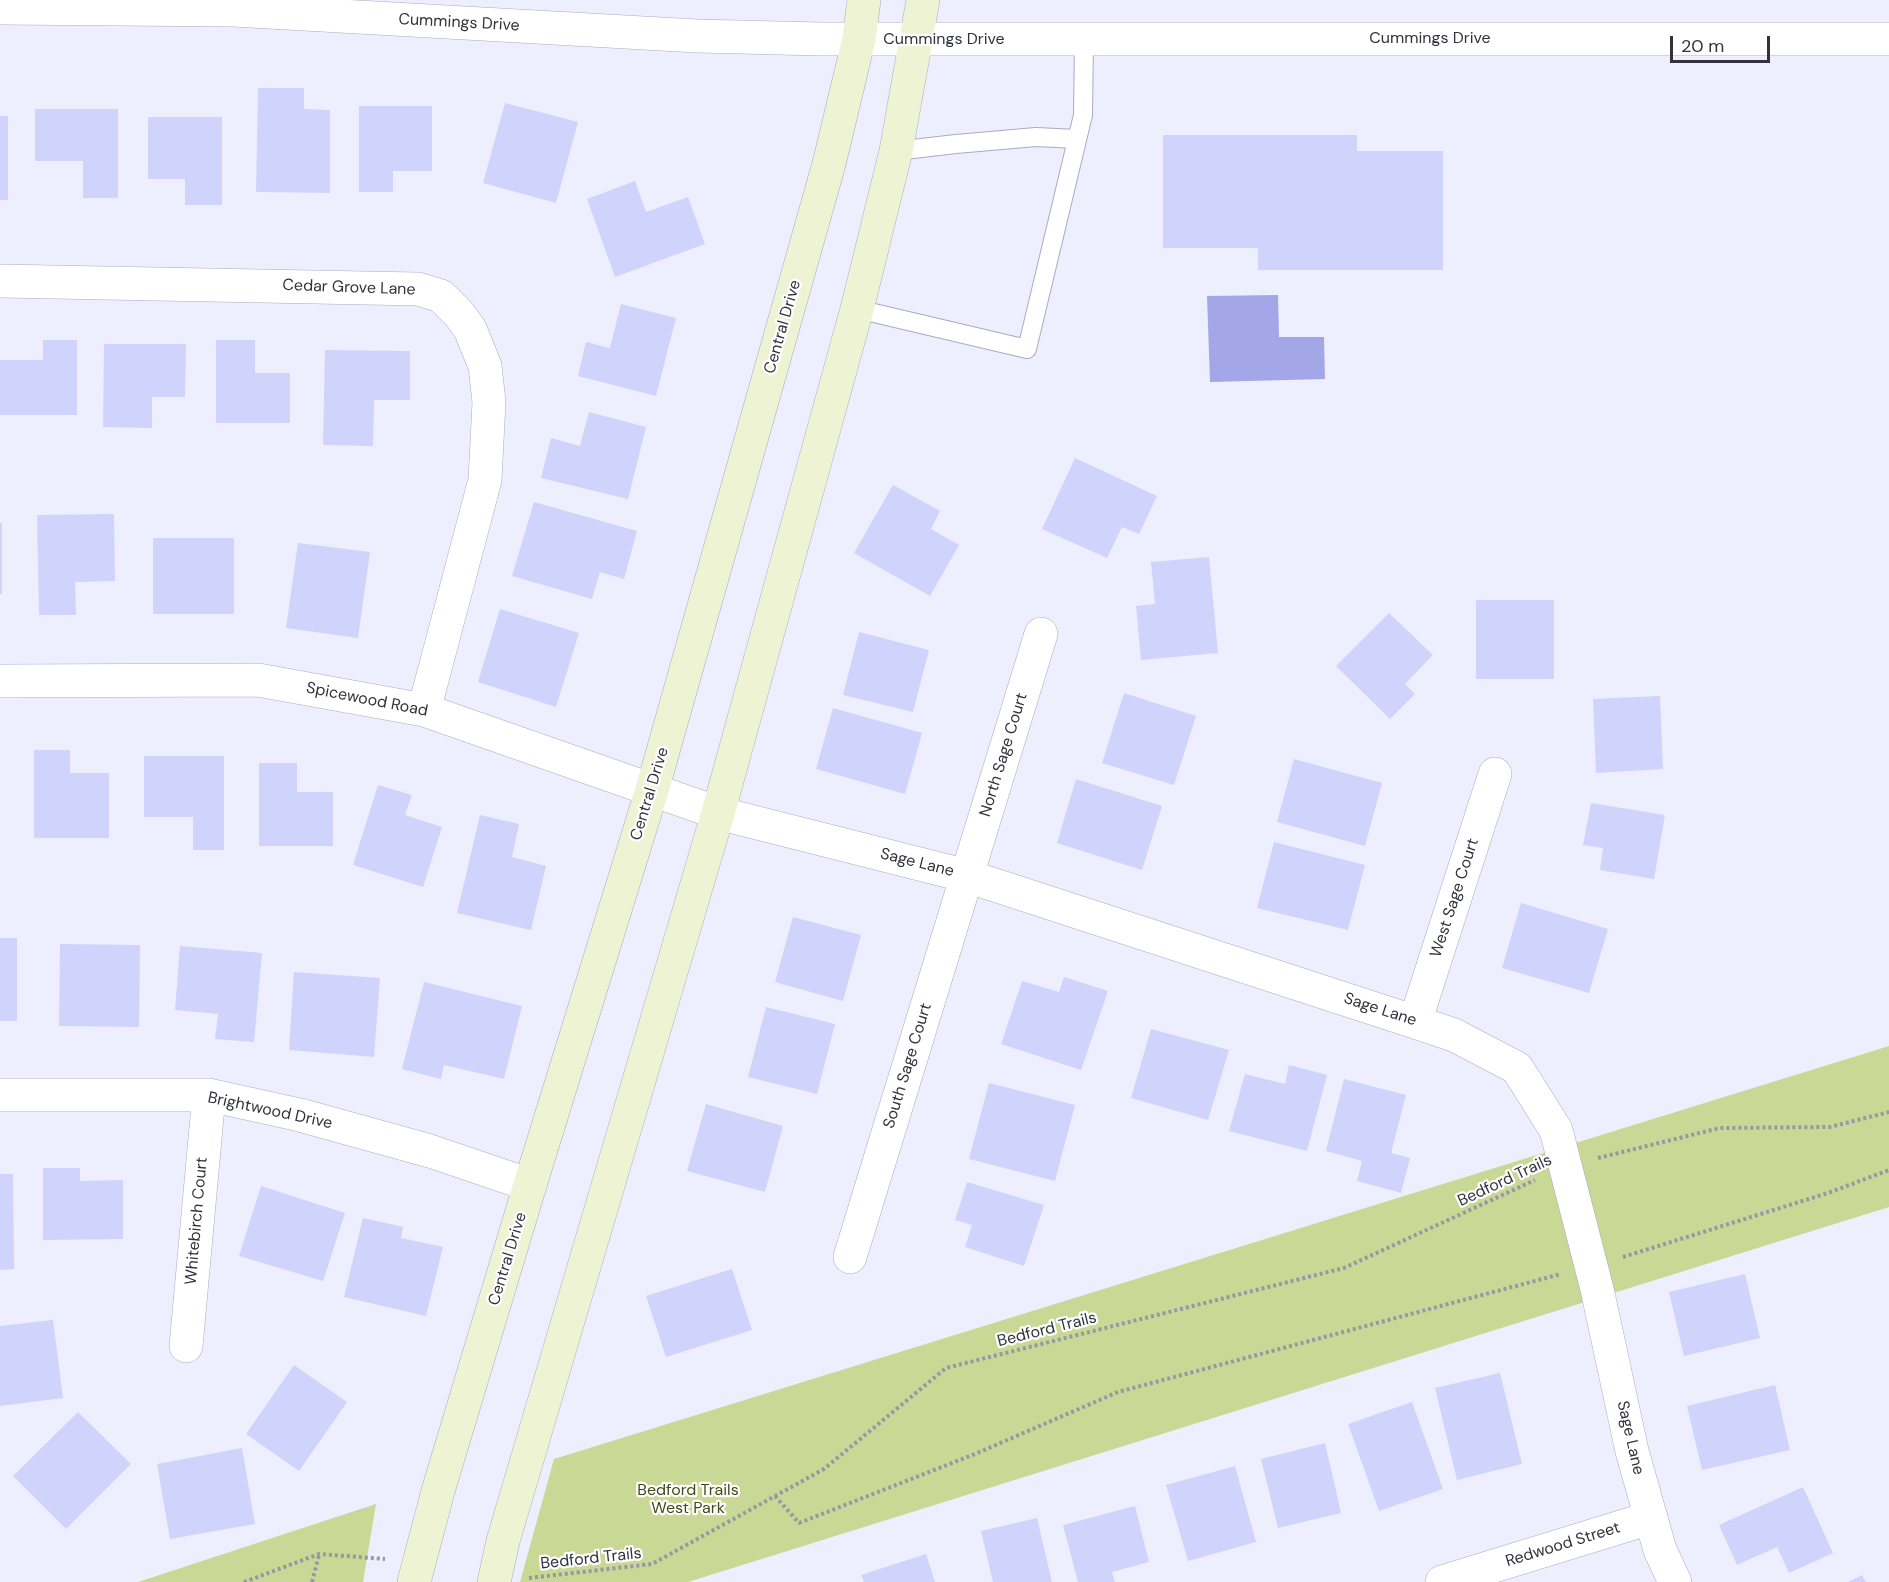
<!DOCTYPE html>
<html>
<head>
<meta charset="utf-8">
<style>
	body { margin:0 }
	#map { position:relative; width:1889px; height:1582px; overflow:hidden; background:#eeeffe; font-family:"DM Sans",sans-serif }
	canvas { display:block }
	.scale { position:absolute; left:1670px; top:36px; width:100px; height:27px; box-sizing:border-box; border:3px solid #31323b; border-top:0; padding-left:8px; font-size:18px; line-height:21px; white-space:nowrap; color:#31323b; -webkit-text-stroke:4px #fff; paint-order:stroke }
</style>
</head>
<body>
<div id="map">
<canvas width="1889" height="1582"></canvas>
<div class="scale">20 m</div>
</div>
<script>
const c = document.querySelector('canvas').getContext('2d');
c.lineJoin = 'round';
function fill(path, color) { c.fillStyle = color; c.fill(path, 'evenodd'); }
const toPath = rows => new Path2D(rows.map(r => 'M' + r).join(''));
function trace(path, color, width, dash) { c.strokeStyle = color; c.lineWidth = width; c.lineCap = dash ? 'butt' : 'round'; c.setLineDash(dash || []); c.stroke(path); }
function write(font, color, halo, rows, align = 'center') {
  c.font = font + ' "DM Sans",sans-serif'; c.lineWidth = 4.5; c.setLineDash([]); c.textBaseline = 'middle'; c.strokeStyle = halo; c.fillStyle = color; for (const [text, x, y, turn = 0] of rows) {
    c.save(); c.translate(x, y); c.rotate((+turn || 0) * Math.PI / 180); c.textAlign = isNaN(turn) ? turn : align; if (halo) c.strokeText(text, 0, 0); c.fillText(text, 0, 0); c.restore();
  }
}
const green = toPath([
	[1889,1046,1889,1207,688,1582,520,1582,554,1459],
	[376,1504,363,1582,138,1582]
]);
const water = toPath([
	[1278,295,1279,337,1324,337,1325,379,1210,382,1207,296]
]);
const building = toPath([
	[258,88,304,88,304,109,330,110,330,193,256,192],
	[505,103,578,122,556,203,483,183],
	[359,106,432,106,432,171,393,171,393,192,359,192],
	[35,109,118,109,118,198,83,198,83,161,35,161],
	[0,116,8,116,8,200,0,200],
	[148,117,222,117,222,205,185,205,185,179,148,179],
	[1163,135,1357,135,1357,151,1443,151,1443,270,1258,270,1258,248,1163,248],
	[635,181,646,212,688,197,705,244,615,277,587,199],
	[621,304,676,318,656,396,578,376,586,342,610,348],
	[43,340,77,340,77,415,0,415,0,360,43,360],
	[216,340,255,340,255,373,290,373,290,423,216,423],
	[104,344,186,344,185,397,152,397,152,428,103,427],
	[325,350,410,351,410,400,374,400,373,446,323,445],
	[589,412,646,427,628,499,541,478,551,438,580,446],
	[1075,458,1157,496,1139,534,1122,527,1107,558,1042,529],
	[893,485,940,511,931,529,959,545,930,596,854,553],
	[534,502,637,531,624,579,600,572,592,599,512,576],
	[114,514,115,581,75,582,76,615,39,615,37,515],
	[0,523,2,523,2,594,0,594],
	[153,538,234,538,234,614,153,614],
	[298,543,370,552,358,638,286,628],
	[1209,557,1218,653,1141,660,1136,606,1155,604,1151,562],
	[1476,600,1554,600,1554,679,1476,679],
	[500,609,579,633,556,707,478,682],
	[1389,613,1433,655,1405,684,1415,694,1390,719,1336,666],
	[859,632,929,650,913,712,843,695],
	[1124,693,1196,716,1174,785,1102,763],
	[1660,696,1663,769,1596,773,1593,699],
	[833,708,922,733,905,794,816,769],
	[34,750,70,750,70,773,109,773,109,838,34,838],
	[144,756,224,756,224,850,193,850,193,817,144,817],
	[1294,759,1382,783,1365,846,1277,822],
	[259,763,297,763,297,792,333,792,333,846,259,846],
	[1076,779,1162,806,1142,870,1057,843],
	[378,785,412,795,405,815,442,827,423,887,353,865],
	[1591,803,1665,815,1654,879,1600,870,1603,848,1583,845],
	[480,815,519,824,512,857,546,866,531,930,457,913],
	[1274,842,1365,865,1348,930,1257,908],
	[1521,903,1608,929,1589,993,1502,968],
	[793,917,861,935,843,1001,775,982],
	[0,938,17,938,17,1021,0,1021],
	[60,944,140,945,139,1027,59,1026],
	[180,946,262,953,254,1042,215,1039,218,1014,175,1010],
	[294,972,380,978,374,1057,289,1050],
	[1064,977,1108,991,1081,1070,1001,1044,1022,981,1059,992],
	[424,982,522,1006,504,1079,444,1065,441,1079,402,1069],
	[766,1007,835,1024,817,1094,748,1077],
	[1151,1029,1229,1050,1208,1120,1131,1098],
	[1289,1065,1327,1075,1307,1151,1229,1131,1245,1074,1285,1084],
	[1344,1079,1406,1095,1391,1153,1410,1158,1401,1193,1357,1181,1362,1161,1326,1151],
	[989,1083,1075,1105,1055,1181,969,1159],
	[706,1104,783,1126,765,1192,687,1171],
	[43,1168,80,1168,80,1181,123,1180,123,1239,43,1240],
	[0,1174,13,1174,14,1269,0,1270],
	[967,1182,1044,1205,1024,1266,965,1247,972,1225,955,1220],
	[261,1186,345,1213,323,1281,239,1256],
	[363,1218,403,1227,401,1238,443,1247,426,1316,344,1297],
	[732,1269,752,1330,666,1357,646,1296],
	[1745,1274,1760,1338,1684,1356,1669,1292],
	[53,1320,63,1398,0,1406,0,1326],
	[294,1365,347,1402,299,1471,246,1434],
	[1500,1373,1522,1464,1457,1480,1435,1388],
	[1775,1385,1790,1450,1702,1470,1687,1406],
	[1412,1402,1443,1489,1379,1511,1348,1424],
	[78,1412,131,1464,66,1529,13,1476],
	[1325,1443,1341,1513,1278,1528,1261,1459],
	[242,1448,255,1524,170,1539,157,1464],
	[1235,1466,1256,1542,1188,1561,1166,1485],
	[1803,1487,1833,1553,1789,1573,1777,1547,1737,1565,1719,1525],
	[1135,1506,1149,1562,1112,1572,1115,1582,1078,1582,1063,1525],
	[1037,1518,1052,1582,993,1582,981,1531],
	[926,1554,935,1582,864,1582,861,1575],
	[1862,1575,1866,1582,1848,1582]
]);
const path = toPath([
	[1598,1158,1720,1128,1830,1127,1889,1112],
	[1623,1257,1828,1193,1889,1170],
	[775,1496,799,1523,975,1454,1118,1392,1561,1274],
	[529,1578,652,1564,824,1469,946,1368,1344,1268,1535,1180],
	[244,1582,319,1554,385,1559],
	[312,1582,319,1555]
]);
const service = toPath([
	[896,151,956,144,1036,137,1077,139],
	[857,309,1027,349,1083,115,1084,40]
]);
const minor = toPath([
	[0,281,418,289,441,296,459,314,470,329,485,366,489,402,485,480,424,710],
	[0,681,258,680,424,710,718,813,967,876,1415,1022,1454,1035,1517,1068,1556,1130,1597,1289,1632,1451,1660,1550,1675,1582],
	[1415,1022,1495,774],
	[0,1095,209,1095,300,1115,430,1151,530,1185],
	[850,1257,1041,634],
	[186,1346,209,1095],
	[1442,1582,1650,1518]
]);
const tertiary = toPath([
	[0,8,233,10,697,36,821,39,1889,39]
]);
const secondary = toPath([
	[414,1582,438,1491,530,1185,652,790,829,164,859,39,864,0],
	[494,1582,503,1541,718,813,857,309,896,151,923,0]
]);
const streetNames = [
	["Cummings Drive",459,23,3],
	["Cummings Drive",1430,39],
	["Cummings Drive",944,40],
	["Cedar Grove Lane",349,288,2],
	["Central Drive",783,327,-74],
	["Spicewood Road",367,700,11],
	["North Sage Court",1004,755,-73],
	["Central Drive",650,794,-73],
	["Sage Lane",917,863,14],
	["West Sage Court",1455,898,-72],
	["Sage Lane",1380,1010,18],
	["South Sage Court",908,1066,-73],
	["Brightwood Drive",270,1111,12],
	["Bedford Trails",1505,1181,-25],
	["Whitebirch Court",197,1221,-85],
	["Central Drive",508,1259,-73],
	["Bedford Trails",1047,1330,-14],
	["Sage Lane",1630,1438,77],
	["Redwood Street",1563,1545,-17],
	["Bedford Trails",591,1559,-6]
];
const parkNames = [
	["Bedford Trails",688,1491],
	["West Park",688,1509]
];
fill(green, '#c9d894');
fill(water, '#a4a7e7');
fill(building, '#d0d3fb');
trace(service, '#a9abc1', 20);
trace(minor, '#a9abc1', 34);
trace(tertiary, '#a9abc1', 34);
trace(secondary, '#a9abc1', 34);
trace(path, '#9798a4', 4, [3, 3]);
trace(service, '#fff', 18);
trace(minor, '#fff', 33);
trace(tertiary, '#fff', 33);
trace(secondary, '#edf3d3', 33);
write('16px', '#31323b', '#fff', streetNames);
write('16px', '#414a17', '#fff', parkNames);
</script>
</body>
</html>
